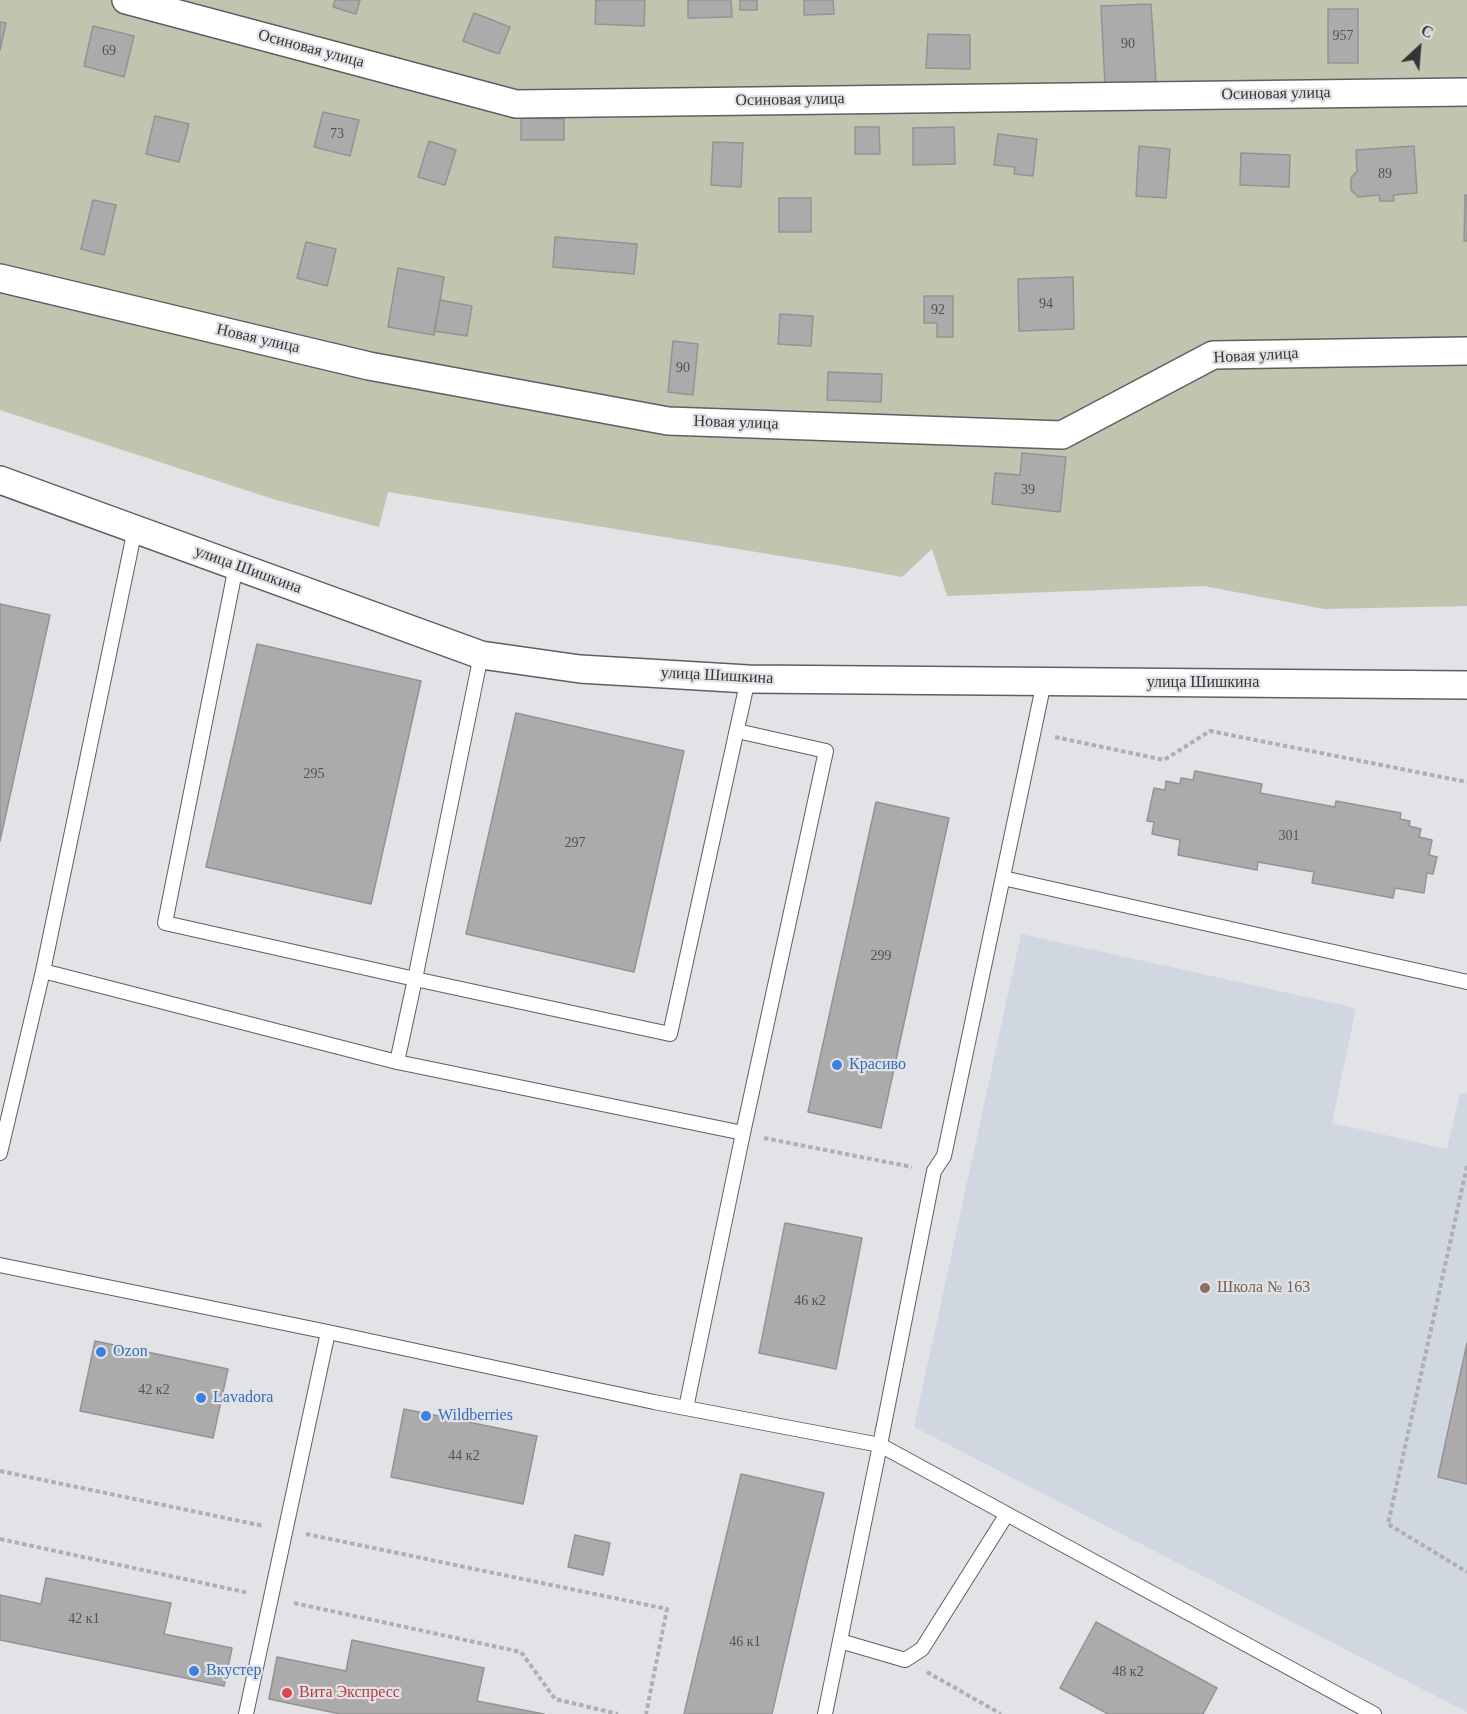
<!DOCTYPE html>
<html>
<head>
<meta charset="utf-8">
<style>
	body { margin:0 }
	#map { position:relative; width:1467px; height:1714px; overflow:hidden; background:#e1e3e6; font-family:"Times New Roman",serif }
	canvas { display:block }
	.north { position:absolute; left:1389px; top:18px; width:60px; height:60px; -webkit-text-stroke:4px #e1e3e6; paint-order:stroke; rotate:26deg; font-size:16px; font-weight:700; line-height:24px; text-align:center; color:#343536 }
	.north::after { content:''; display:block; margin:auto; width:21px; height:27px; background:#343536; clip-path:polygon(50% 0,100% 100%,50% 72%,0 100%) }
</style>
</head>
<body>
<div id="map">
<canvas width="1467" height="1714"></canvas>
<div class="north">С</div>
</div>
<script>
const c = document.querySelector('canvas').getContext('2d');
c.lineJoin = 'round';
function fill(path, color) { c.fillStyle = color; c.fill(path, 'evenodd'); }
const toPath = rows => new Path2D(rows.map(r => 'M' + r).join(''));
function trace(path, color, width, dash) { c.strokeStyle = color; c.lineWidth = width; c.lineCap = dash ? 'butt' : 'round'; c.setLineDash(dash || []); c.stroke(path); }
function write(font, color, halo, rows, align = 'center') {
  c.font = font + ' "Times New Roman",serif'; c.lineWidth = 4.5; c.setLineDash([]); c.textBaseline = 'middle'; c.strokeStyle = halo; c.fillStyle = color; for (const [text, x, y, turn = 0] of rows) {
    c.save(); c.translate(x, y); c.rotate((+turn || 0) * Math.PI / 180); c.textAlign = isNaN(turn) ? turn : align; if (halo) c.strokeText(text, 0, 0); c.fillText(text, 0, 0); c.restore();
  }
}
const built = toPath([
	[1021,934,1356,1008,1332,1123,1447,1149,1460,1093,1467,1094,1467,1712,914,1427]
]);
const green = toPath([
	[0,0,1467,0,1467,606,1324,609,1204,586,947,596,932,549,902,577,842,566,388,492,379,527,276,500,0,410]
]);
const building = toPath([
	[335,0,360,0,356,14,333,7,335,0],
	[596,0,645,0,644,26,595,24,596,0],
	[688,0,731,0,732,17,688,18,688,0],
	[740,0,757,0,757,10,740,10,740,0],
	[804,0,833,0,834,14,804,15,804,0],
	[1151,4,1156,82,1105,85,1101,6,1151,4],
	[1328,9,1358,9,1358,63,1328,63,1328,9],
	[474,13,510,27,499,54,463,41,474,13],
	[0,22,6,23,0,50,0,22],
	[93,26,134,36,124,77,84,66,93,26],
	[928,34,970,35,970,69,926,68,928,34],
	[323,112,359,120,350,156,314,147,323,112],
	[155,116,189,124,179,162,146,154,155,116],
	[521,118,564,119,564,140,521,140,521,118],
	[855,127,879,127,880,154,855,154,855,127],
	[954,127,955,164,913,165,913,128,954,127],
	[998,134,1037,139,1033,176,1014,174,1015,167,994,165,998,134],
	[429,141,456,150,445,185,418,177,429,141],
	[713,142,743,143,741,187,711,185,713,142],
	[1139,146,1170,149,1166,198,1136,196,1139,146],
	[1414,146,1417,193,1393,195,1394,201,1380,201,1379,195,1358,197,1351,190,1351,178,1357,171,1356,150,1414,146],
	[1241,153,1290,155,1289,187,1240,185,1241,153],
	[1465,195,1467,195,1467,241,1464,241,1465,195],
	[779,198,811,198,811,232,779,232,779,198],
	[93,200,116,205,104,255,81,249,93,200],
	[555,237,637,244,634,274,553,267,555,237],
	[306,242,336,249,327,286,297,278,306,242],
	[398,268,444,277,434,335,388,327,398,268],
	[1073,277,1074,329,1019,331,1018,279,1073,277],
	[924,296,953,296,953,337,937,337,937,323,924,323,924,296],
	[440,300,472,306,467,336,434,331,440,300],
	[780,314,813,316,811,346,778,344,780,314],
	[673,341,698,344,693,395,668,392,673,341],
	[828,372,882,374,881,402,827,400,828,372],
	[1022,453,1066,457,1060,512,992,504,995,473,1020,475,1022,453],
	[0,604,50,615,0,841,0,604],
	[257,644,421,681,371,904,206,867,257,644],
	[516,713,684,751,634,972,466,934,516,713],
	[1195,771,1262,784,1260,793,1335,807,1336,801,1401,813,1400,819,1410,821,1409,826,1421,829,1419,837,1432,840,1429,855,1437,857,1433,874,1427,873,1424,893,1395,888,1393,898,1312,883,1314,872,1258,862,1257,870,1178,855,1180,840,1152,834,1154,822,1147,821,1154,788,1165,790,1166,781,1180,784,1181,778,1193,780,1195,771],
	[876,802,949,818,881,1128,808,1112,876,802],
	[785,1223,862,1238,836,1369,759,1353,785,1223],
	[95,1341,228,1369,213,1438,80,1411,95,1341],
	[1467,1343,1467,1484,1438,1477,1467,1343],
	[404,1409,537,1436,523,1504,391,1477,404,1409],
	[741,1474,824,1493,804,1575,772,1714,684,1714,741,1474],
	[575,1535,610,1543,603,1575,568,1567,575,1535],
	[46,1578,171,1603,164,1634,232,1648,224,1686,0,1640,0,1595,41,1604,46,1578],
	[1096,1622,1217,1688,1203,1714,1108,1714,1060,1688,1096,1622],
	[352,1640,484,1668,477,1701,544,1714,340,1714,269,1699,277,1657,346,1671,352,1640]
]);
const path = toPath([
	[1055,737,1164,760,1210,731,1467,782],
	[764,1138,912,1167],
	[1467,1166,1388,1524,1467,1572],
	[0,1471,264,1526],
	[306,1534,667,1609,646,1714],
	[0,1539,249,1593],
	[294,1603,521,1652,555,1699,618,1714],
	[927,1672,1001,1714]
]);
const lane = toPath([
	[236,566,165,923,415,979,397,1062,743,1133,826,751,737,731],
	[481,655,415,979,670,1034,748,679],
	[1003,878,1467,982],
	[43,971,397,1062],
	[0,1153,43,971,135,529],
	[0,1265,328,1332,654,1402,880,1445,934,1171,944,1156,1044,682],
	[686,1408,743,1133],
	[840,1641,905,1660,922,1649,1007,1514],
	[246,1714,328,1332],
	[825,1714,880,1445,1374,1714]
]);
const street = toPath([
	[126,0,516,104,1467,92],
	[0,278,369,366,668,421,1062,435,1213,355,1467,351],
	[0,480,481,655,580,669,748,679,1467,685]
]);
const markers = [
	[837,1065,6,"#3f7fe0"],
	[1205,1288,6,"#8d6e63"],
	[101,1352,6,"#3f7fe0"],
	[201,1398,6,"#3f7fe0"],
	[426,1416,6,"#3f7fe0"],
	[194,1671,6,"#3f7fe0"],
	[287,1693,6,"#e0444e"]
];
const numberNames = [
	["957",1343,36],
	["90",1128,44],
	["69",109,51],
	["73",337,134],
	["89",1385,174],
	["94",1046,304],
	["92",938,310],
	["90",683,368],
	["39",1028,490],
	["295",314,774],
	["301",1289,836],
	["297",575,843],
	["299",881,956],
	["46 к2",810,1301],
	["42 к2",154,1390],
	["44 к2",464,1456],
	["42 к1",84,1619],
	["46 к1",745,1642],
	["48 к2",1128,1672]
];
const streetNames = [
	["Осиновая улица",311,49,15],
	["Осиновая улица",1276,94,-1],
	["Осиновая улица",790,100,-1],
	["Новая улица",258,339,13],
	["Новая улица",1256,356,-3],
	["Новая улица",736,423,2],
	["улица Шишкина",248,570,20],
	["улица Шишкина",717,676,3],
	["улица Шишкина",1203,683]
];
const shopNames = [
	["Красиво",849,1065],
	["Ozon",113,1352],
	["Lavadora",213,1398],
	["Wildberries",438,1416],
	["Вкустер",206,1671]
];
const educationNames = [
	["Школа № 163",1217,1288]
];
const healthNames = [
	["Вита Экспресс",299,1693]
];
fill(built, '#d0d7e0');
fill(green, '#c1c4ae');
fill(building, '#adaaac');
trace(building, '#959294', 1.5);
trace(lane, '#5e5f61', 16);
trace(street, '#5e5f61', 30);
trace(path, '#adafb1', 4, [4.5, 3]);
trace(lane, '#fff', 14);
trace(street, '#fff', 27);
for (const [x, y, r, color] of markers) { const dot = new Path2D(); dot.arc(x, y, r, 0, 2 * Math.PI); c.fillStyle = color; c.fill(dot); trace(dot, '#e1e3e6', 2); }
write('14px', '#525254', null, numberNames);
write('16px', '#343536', '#e1e3e6', streetNames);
write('16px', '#366cbe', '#e1e3e6', shopNames, 'left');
write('16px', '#785e54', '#e1e3e6', educationNames, 'left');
write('16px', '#be3a42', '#e1e3e6', healthNames, 'left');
</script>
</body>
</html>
